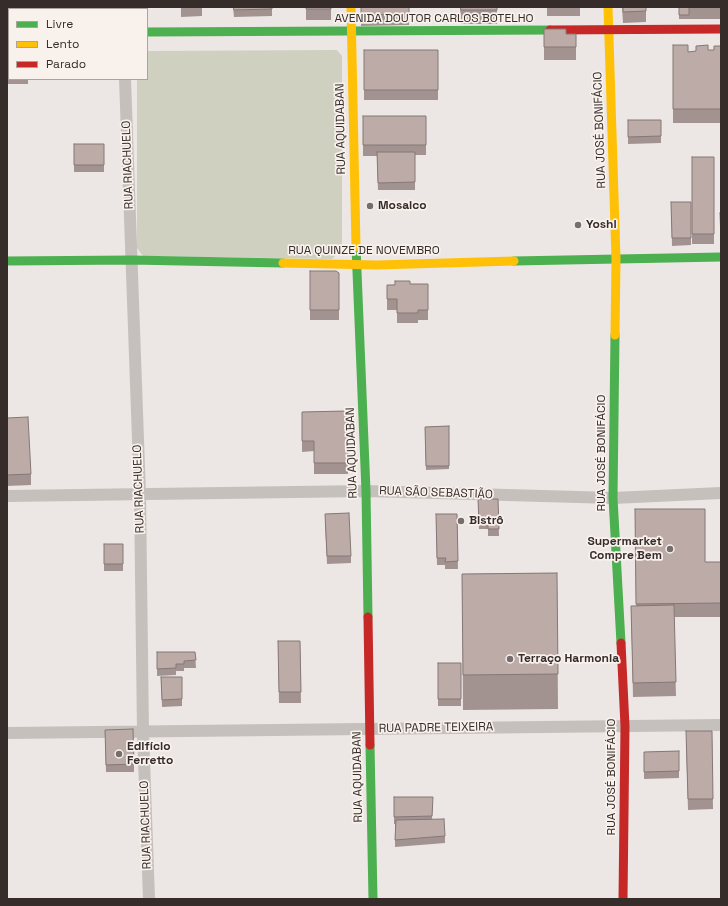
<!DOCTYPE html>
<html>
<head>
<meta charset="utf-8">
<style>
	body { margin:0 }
	#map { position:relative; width:728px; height:906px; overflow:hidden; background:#ece7e4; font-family:"Space Grotesk",sans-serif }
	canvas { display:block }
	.frame { position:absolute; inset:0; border:8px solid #362d2b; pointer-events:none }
	.legend { position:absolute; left:8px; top:8px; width:140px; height:72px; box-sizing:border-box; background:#f8f1ec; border:1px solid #aaa39f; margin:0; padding:5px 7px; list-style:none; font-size:12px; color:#362d2b }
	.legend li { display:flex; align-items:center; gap:8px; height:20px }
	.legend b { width:20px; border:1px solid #aaa39f }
</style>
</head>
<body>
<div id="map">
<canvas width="728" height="906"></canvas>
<div class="frame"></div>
<ul class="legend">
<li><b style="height:5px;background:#4caf50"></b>Livre</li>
<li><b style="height:5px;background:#ffc107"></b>Lento</li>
<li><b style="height:5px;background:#c62828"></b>Parado</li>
</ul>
</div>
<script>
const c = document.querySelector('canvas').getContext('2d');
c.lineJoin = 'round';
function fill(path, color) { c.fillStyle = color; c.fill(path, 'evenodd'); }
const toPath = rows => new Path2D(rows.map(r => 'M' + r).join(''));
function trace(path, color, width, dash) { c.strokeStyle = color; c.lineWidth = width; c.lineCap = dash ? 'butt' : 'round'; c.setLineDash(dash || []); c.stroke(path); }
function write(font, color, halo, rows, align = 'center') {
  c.font = font + ' "Space Grotesk",sans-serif'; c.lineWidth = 3.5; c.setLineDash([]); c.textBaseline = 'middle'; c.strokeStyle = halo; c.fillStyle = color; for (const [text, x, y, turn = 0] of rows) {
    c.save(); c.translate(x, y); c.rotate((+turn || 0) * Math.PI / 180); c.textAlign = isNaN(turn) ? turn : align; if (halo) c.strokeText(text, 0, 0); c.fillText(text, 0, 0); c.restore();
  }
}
const green = toPath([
	[337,50,342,56,342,249,332,259,143,256,137,248,137,79,147,79,147,51]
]);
const street = toPath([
	[125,79,140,495,143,732,149,899],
	[7,496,366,491,613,498,721,493],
	[7,733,721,725]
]);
const fast = toPath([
	[147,32,550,30],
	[356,247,366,491,368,617],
	[7,261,131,260,283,263],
	[514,261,721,257],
	[615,335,613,498,621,643],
	[370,745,373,899]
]);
const slow = toPath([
	[351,7,356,247],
	[608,7,616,259,615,335],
	[7,32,9,32],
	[283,263,377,265,514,261]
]);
const jam = toPath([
	[550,30,721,29],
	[368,617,370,745],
	[621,643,625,726,623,899]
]);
const wall = toPath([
	[34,7,52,7,52,9,34,9],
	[181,7,202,7,202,16,181,17],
	[233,7,272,7,272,16,234,17],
	[306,7,331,7,331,20,306,20],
	[361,7,409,7,409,25,361,26],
	[460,7,497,7,497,24,461,24],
	[547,7,580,7,580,16,547,16],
	[622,7,646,7,646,22,623,23],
	[679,7,721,7,721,19,679,19],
	[544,29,566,34,576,34,576,60,544,60],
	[7,39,9,39,9,79,28,79,28,84,7,84],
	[673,45,688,52,714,50,721,46,721,123,673,123],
	[364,50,438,50,438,100,364,100],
	[363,116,426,116,426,155,415,155,415,190,378,190,377,156,363,156],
	[628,120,661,120,661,143,628,144],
	[74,144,104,144,104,172,74,172],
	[692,157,714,157,714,244,692,244],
	[671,202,691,202,691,245,672,246],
	[310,271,339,273,339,320,310,320],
	[410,284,428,284,428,320,418,320,418,323,397,323,397,310,387,310,387,285],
	[347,411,348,474,314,474,314,451,302,452,302,412],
	[7,418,31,474,31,485,7,486],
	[449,426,449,469,426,470,425,427],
	[478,499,498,499,499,536,488,536,488,529,479,529],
	[635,509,705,562,721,562,721,617,674,617,676,696,633,697,631,606,636,606],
	[457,514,458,569,445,569,445,565,437,565,436,521],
	[325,521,351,556,351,563,327,564],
	[104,544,123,544,123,571,104,571],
	[557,573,558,709,463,710,462,574],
	[278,641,300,641,301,703,279,703],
	[157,652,195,652,196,668,184,668,184,671,176,671,176,675,157,676],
	[438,663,461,663,461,706,438,706],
	[161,677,182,699,182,706,162,707],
	[105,730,134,764,134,772,106,772],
	[712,731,713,809,688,810,686,742],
	[679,751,679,778,644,779,644,752],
	[394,797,433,804,432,819,445,836,445,843,395,847,395,824,394,824]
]);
const building = toPath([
	[233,7,272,7,272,9,234,10,233,7],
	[306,7,331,7,331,9,306,9,306,7],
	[361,7,409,7,409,14,361,15,361,7],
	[460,7,497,7,497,10,461,10,460,7],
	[623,7,646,7,646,11,623,12,623,7],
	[679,7,689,7,689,15,679,15,679,7],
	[544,29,566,29,566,34,576,34,576,47,544,47,544,29],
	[7,39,9,39,9,73,7,73,7,39],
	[673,45,688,45,688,52,696,51,696,46,708,45,708,50,714,50,714,46,721,46,721,109,673,109,673,45],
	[364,50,438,50,438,90,364,90,364,50],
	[363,116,426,116,426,145,363,145,363,116],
	[628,120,661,120,661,136,628,137,628,120],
	[74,144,104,144,104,165,74,165,74,144],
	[377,152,415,152,415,182,378,183,377,152],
	[692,157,714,157,714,234,692,234,692,157],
	[671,202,691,202,691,238,672,238,671,202],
	[720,213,721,213,721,241,720,213],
	[310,271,336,271,339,273,339,310,310,310,310,271],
	[395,281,410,281,410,284,428,284,428,310,418,310,418,313,397,313,397,299,387,299,387,285,395,285,395,281],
	[347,411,348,463,314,463,314,441,302,441,302,412,347,411],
	[28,417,31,474,7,475,7,418,28,417],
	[449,426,449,466,426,466,425,427,449,426],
	[478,499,498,499,499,529,488,529,488,522,479,522,478,499],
	[635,509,705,509,705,562,721,562,721,603,636,604,635,509],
	[349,513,351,556,327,556,325,514,349,513],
	[436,514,457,514,458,561,445,562,446,558,437,558,436,514],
	[104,544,123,544,123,564,104,564,104,544],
	[557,573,558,674,463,675,462,574,557,573],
	[674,605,676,682,633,683,631,606,674,605],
	[278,641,300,641,301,692,279,692,278,641],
	[157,652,195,652,196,660,184,661,184,664,176,664,176,668,157,669,157,652],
	[438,663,461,663,461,699,438,699,438,663],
	[161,677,182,677,182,699,162,700,161,677],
	[133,729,134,764,106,765,105,730,133,729],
	[686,731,712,731,713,799,688,799,686,731],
	[679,751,679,771,644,772,644,752,679,751],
	[394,797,433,797,432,816,394,817,394,797],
	[444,819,445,836,395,840,396,820,444,819]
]);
const markers = [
	[370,206,4,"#766e6c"],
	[578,225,4,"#766e6c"],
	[461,521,4,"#766e6c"],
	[670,549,4,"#766e6c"],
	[510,659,4,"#766e6c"],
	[119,754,4,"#766e6c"]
];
const streetNames = [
	["AVENIDA DOUTOR CARLOS BOTELHO",434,19],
	["RUA AQUIDABAN",341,129,-91],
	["RUA JOSÉ BONIFÁCIO",600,130,-92],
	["RUA RIACHUELO",128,165,-92],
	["RUA QUINZE DE NOVEMBRO",364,251],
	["RUA AQUIDABAN",352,453,-92],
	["RUA JOSÉ BONIFÁCIO",602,453,-90],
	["RUA RIACHUELO",139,489,-92],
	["RUA SÃO SEBASTIÃO",436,493,2],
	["RUA PADRE TEIXEIRA",436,728,-1],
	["RUA AQUIDABAN",358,777,-91],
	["RUA JOSÉ BONIFÁCIO",612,777,-90],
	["RUA RIACHUELO",146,825,-92]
];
const poiNames = [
	["Mosaico",378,206],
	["Yoshi",586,225],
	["Bistrô",469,521],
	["Supermarket",662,542,"right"],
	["Compre Bem",662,556,"right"],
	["Terraço Harmonia",518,659],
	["Edifício",127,747],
	["Ferretto",127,761]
];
fill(green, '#cfd0bf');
trace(street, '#c6c0bc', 12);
trace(fast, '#4caf50', 9);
trace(slow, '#ffc107', 9);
trace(jam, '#c62828', 9);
fill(wall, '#a39390');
fill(building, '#bdaba8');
trace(building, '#847876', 1);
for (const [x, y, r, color] of markers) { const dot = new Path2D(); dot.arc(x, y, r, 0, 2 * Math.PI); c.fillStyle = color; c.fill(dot); trace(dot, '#f8f1ec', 1.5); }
write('12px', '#362d2b', '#f8f1ec', streetNames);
write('bold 12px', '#362d2b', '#f8f1ec', poiNames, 'left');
</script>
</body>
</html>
